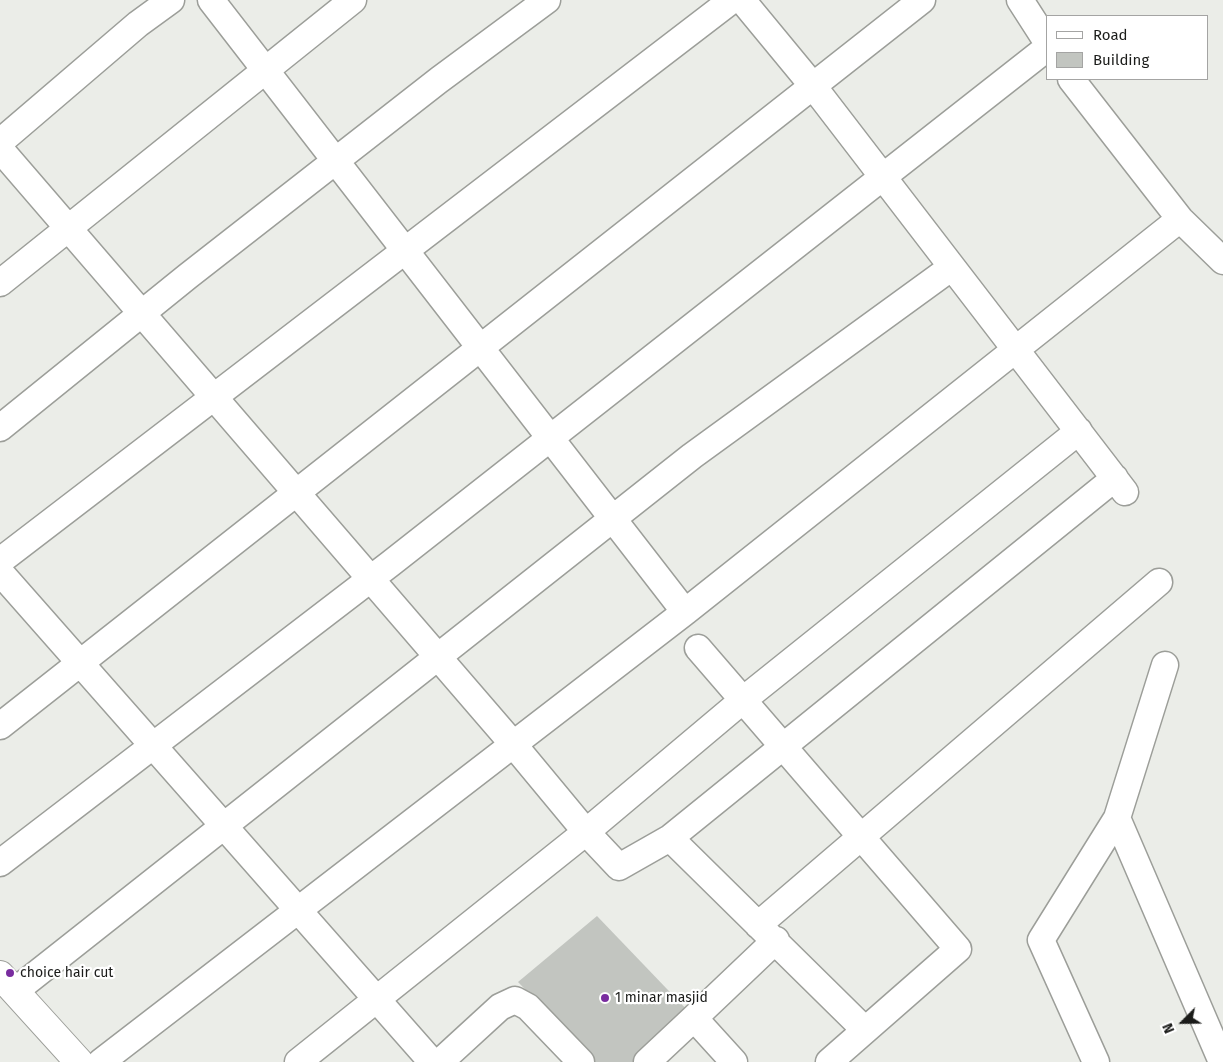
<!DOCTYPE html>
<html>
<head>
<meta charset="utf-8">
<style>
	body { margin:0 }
	#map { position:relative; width:1223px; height:1062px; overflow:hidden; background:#ebede8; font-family:"Fira Sans",sans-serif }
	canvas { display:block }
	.legend { position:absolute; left:1046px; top:15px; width:162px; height:65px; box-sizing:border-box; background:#fff; border:1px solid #a4a4a3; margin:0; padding:6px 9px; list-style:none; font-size:15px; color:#1b1c1a }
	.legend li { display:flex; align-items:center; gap:10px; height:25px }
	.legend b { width:25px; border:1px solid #a4a4a3 }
	.north { position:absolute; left:1158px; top:997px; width:50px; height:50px; -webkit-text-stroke:4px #fff; paint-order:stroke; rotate:247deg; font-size:14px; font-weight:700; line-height:20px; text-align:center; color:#1b1c1a }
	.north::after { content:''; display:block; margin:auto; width:18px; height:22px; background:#1b1c1a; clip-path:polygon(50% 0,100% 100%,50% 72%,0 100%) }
</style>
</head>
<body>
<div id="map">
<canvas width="1223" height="1062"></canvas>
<ul class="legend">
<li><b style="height:6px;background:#fff"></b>Road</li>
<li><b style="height:14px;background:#c2c5c0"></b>Building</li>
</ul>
<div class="north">N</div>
</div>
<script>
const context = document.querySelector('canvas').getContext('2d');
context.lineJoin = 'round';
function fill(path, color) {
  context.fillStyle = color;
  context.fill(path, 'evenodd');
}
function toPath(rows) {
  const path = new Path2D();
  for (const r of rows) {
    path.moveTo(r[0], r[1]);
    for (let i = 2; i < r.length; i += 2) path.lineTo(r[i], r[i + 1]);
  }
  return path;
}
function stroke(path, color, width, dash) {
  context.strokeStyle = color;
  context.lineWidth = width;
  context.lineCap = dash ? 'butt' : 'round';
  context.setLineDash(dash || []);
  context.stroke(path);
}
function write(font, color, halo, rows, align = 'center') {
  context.font = font + ' "Fira Sans",sans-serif';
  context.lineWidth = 4.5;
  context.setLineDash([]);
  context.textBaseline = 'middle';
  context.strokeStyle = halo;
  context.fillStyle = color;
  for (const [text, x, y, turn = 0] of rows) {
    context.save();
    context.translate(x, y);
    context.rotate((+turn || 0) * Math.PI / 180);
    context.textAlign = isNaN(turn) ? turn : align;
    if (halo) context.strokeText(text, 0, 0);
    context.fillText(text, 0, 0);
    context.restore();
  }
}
const building = toPath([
	[597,916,690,1013,637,1062,595,1062,518,982]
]);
const street = toPath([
	[211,0,685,612],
	[742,0,813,86,1125,492],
	[1020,0,1047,42],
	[1071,79,1180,219,1223,261],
	[0,142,138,24,171,0],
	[0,149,513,744,586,832,619,867,670,838,865,1030],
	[0,283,353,0],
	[0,428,188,276,439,80,547,0],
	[0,561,732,0],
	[0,572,432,1062],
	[698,648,958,949,829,1062],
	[0,726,922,0],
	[1117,818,1165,665],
	[670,838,1115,478],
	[0,863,390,564,1047,48],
	[758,925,1159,582],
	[15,991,692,456,952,267],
	[694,1018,776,940],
	[101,1062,685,612,1180,219],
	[298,1062,586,832,743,700,1079,431],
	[440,1062,500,1007,515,1000,528,1007,581,1062],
	[647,1062,694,1018,734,1062],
	[1096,1062,1041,940,1117,818,1222,1062]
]);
const secondary = toPath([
	[0,975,79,1062]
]);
const markers = [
	[10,973,5,"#792d9f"],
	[605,998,5,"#792d9f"]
];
const poiNames = [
	["choice hair cut",20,973],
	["1 minar masjid",615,998]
];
fill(building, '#c2c5c0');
stroke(street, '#9c9e99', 29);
stroke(secondary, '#9c9e99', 30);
stroke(street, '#fff', 26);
stroke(secondary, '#fff', 28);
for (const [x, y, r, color] of markers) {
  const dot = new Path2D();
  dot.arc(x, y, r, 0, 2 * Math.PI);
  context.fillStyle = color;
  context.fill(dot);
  stroke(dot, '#fff', 2);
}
write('14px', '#1b1c1a', '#fff', poiNames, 'left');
</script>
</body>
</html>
